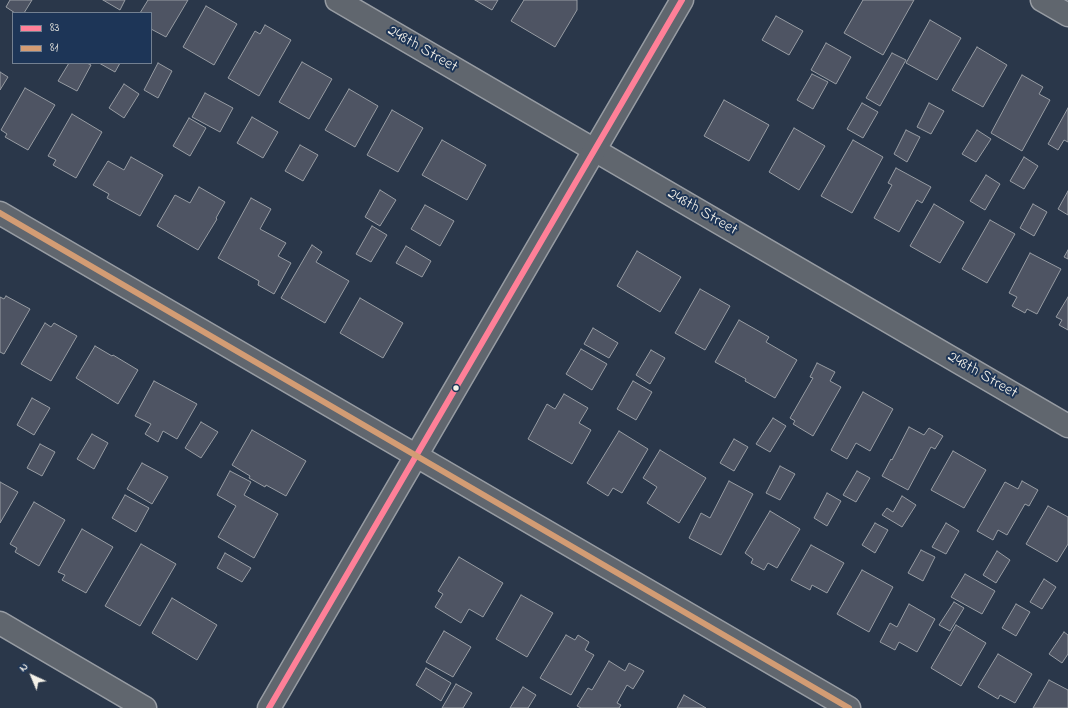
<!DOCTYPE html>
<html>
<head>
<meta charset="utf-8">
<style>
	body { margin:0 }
	#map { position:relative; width:1068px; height:708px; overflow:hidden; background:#2a374a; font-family:"Indie Flower",sans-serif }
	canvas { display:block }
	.legend { position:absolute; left:12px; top:12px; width:140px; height:52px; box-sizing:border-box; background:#1d3557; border:1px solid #738091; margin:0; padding:5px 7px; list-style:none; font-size:12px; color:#f4f1e8 }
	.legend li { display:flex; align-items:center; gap:8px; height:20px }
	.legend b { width:20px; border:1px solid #738091 }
	.north { position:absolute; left:12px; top:656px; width:40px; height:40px; -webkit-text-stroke:3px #1d3557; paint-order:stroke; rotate:316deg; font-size:11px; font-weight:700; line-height:16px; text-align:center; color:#f4f1e8 }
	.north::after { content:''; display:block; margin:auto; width:14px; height:18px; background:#f4f1e8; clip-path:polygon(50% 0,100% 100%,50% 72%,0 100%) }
</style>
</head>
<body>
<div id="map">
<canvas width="1068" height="708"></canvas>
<ul class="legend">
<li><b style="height:5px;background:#ff8098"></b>83</li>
<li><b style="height:5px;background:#d39c74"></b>81</li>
</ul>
<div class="north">N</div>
</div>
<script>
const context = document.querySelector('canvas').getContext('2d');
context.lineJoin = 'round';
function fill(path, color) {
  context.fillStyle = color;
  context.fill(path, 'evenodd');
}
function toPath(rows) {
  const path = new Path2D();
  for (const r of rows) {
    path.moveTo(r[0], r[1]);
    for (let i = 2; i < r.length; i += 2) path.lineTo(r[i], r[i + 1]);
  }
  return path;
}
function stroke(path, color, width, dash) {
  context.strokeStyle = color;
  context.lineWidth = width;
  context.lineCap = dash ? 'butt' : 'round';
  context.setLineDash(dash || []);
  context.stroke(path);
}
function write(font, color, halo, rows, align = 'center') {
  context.font = font + ' "Indie Flower",sans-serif';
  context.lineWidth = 4;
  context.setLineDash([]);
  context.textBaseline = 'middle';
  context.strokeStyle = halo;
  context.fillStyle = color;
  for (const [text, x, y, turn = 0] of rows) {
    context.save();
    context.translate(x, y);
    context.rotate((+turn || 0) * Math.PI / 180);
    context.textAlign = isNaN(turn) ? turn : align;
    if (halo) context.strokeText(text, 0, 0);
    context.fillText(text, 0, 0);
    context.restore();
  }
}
const building = toPath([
	[10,0,32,0,24,13,15,13,6,7,10,0],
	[103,0,125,0,120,10,103,0],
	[148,0,188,0,166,37,151,29,151,13,140,13,148,0],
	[475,0,498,0,492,10,475,0],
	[524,0,577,0,577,10,555,47,511,21,524,0],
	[863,0,914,0,883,55,844,33,863,0],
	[206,6,237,24,214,65,183,47,206,6],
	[776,16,803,31,789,55,762,40,776,16],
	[930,20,961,38,937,80,906,63,930,20],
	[265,25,291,40,259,96,228,78,255,31,260,34,265,25],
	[826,43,851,57,836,84,811,70,826,43],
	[977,47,1007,65,983,107,952,90,977,47],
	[892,53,906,60,880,106,866,98,892,53],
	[302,62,332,79,309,119,279,102,302,62],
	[69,63,87,63,91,65,77,91,58,81,69,63],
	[99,63,120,63,115,72,99,63],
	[158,63,172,71,158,98,144,90,158,63],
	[0,72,8,77,0,90,0,72],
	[812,74,828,82,813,109,797,100,812,74],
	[1022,75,1043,87,1039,94,1050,100,1022,151,991,133,1022,75],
	[124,84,139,94,124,118,109,108,124,84],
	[25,88,55,105,28,150,5,137,7,134,1,130,25,88],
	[349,89,378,106,355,147,325,130,349,89],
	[205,93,233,108,220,132,192,117,205,93],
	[724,100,769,125,749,161,704,136,724,100],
	[862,103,878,112,863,138,847,129,862,103],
	[929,103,944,111,931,134,917,127,929,103],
	[1068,108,1068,142,1064,140,1058,150,1048,144,1068,108],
	[392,110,423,128,398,172,367,155,392,110],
	[72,114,102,132,76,178,53,165,56,160,48,156,72,114],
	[252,117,278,132,263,158,237,143,252,117],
	[189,118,206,128,190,156,173,146,189,118],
	[794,128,825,146,799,190,769,172,794,128],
	[906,130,920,137,907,162,894,154,906,130],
	[977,130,991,139,976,162,962,154,977,130],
	[442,140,486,165,467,200,422,175,442,140],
	[853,140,883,157,852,213,821,196,853,140],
	[300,145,318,155,303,181,285,171,300,145],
	[131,157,163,175,140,216,107,198,109,194,93,185,108,161,124,170,131,157],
	[1024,157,1038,166,1024,189,1010,181,1024,157],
	[896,168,931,187,922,203,917,200,899,232,874,218,892,185,888,183,896,168],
	[986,175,1000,184,985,210,970,201,986,175],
	[199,187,225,202,216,218,217,219,198,250,157,226,175,195,190,203,199,187],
	[380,190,396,200,380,226,365,217,380,190],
	[1068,191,1068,215,1058,209,1068,191],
	[251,198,271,209,260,229,286,243,278,256,291,263,274,294,258,285,259,281,218,258,251,198],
	[934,204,964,222,940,263,910,246,934,204],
	[1033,204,1047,212,1034,236,1020,228,1033,204],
	[425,205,454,221,440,246,411,229,425,205],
	[990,220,1015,234,987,283,962,269,990,220],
	[372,226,387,235,371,262,356,254,372,226],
	[312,245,322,252,316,262,349,281,325,323,281,298,312,245],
	[406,246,431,261,422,277,396,263,406,246],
	[1068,250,1068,259,1064,257,1068,250],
	[637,251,681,277,660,312,617,286,637,251],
	[1030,253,1061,269,1037,314,1027,309,1025,313,1012,306,1017,297,1009,293,1030,253],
	[700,289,730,306,705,350,675,333,700,289],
	[6,296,30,309,4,354,0,352,0,297,4,299,6,296],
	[1068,297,1068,330,1059,325,1062,320,1056,317,1068,297],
	[360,298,403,323,383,358,340,333,360,298],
	[739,320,769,337,766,342,797,360,775,398,745,381,746,379,715,362,739,320],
	[45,323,51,327,54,323,77,336,51,381,21,364,45,323],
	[593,328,618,343,609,358,584,344,593,328],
	[95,346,112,356,113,355,138,370,118,404,76,378,95,346],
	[581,349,607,364,592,390,566,374,581,349],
	[651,350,665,358,650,384,636,375,651,350],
	[817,363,835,372,830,381,841,387,813,436,793,424,795,421,790,418,813,378,810,377,817,363],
	[154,381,197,404,177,439,163,431,158,442,145,434,151,424,135,416,154,381],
	[633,381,652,392,636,420,617,409,633,381],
	[863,392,893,409,870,451,856,443,847,459,831,450,863,392],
	[564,394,588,408,579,423,591,430,572,464,528,439,547,404,555,409,564,394],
	[32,398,50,408,34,435,17,425,32,398],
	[773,418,786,426,770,452,756,444,773,418],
	[201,422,218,432,201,458,185,448,201,422],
	[909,427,924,435,929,428,943,436,935,449,931,447,908,490,882,476,891,459,892,460,909,427],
	[252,430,306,461,286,496,266,485,265,487,249,478,250,476,232,465,252,430],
	[619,431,648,449,622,493,613,488,608,496,587,483,619,431],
	[92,434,108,443,94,469,77,459,92,434],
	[734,439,748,447,734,471,720,463,734,439],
	[40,444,55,452,42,476,27,468,40,444],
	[660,450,706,478,679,523,647,503,657,487,643,478,660,450],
	[953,451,986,470,964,508,931,490,953,451],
	[142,463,168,477,152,504,127,489,142,463],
	[780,466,795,474,780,500,766,493,780,466],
	[230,471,251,482,244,495,278,514,254,558,218,537,236,506,217,495,230,471],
	[857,471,870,478,856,502,843,495,857,471],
	[729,481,753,494,721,555,689,538,701,513,710,518,729,481],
	[1022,481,1038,490,1029,506,1025,504,1007,535,998,530,993,540,977,531,1005,482,1018,489,1022,481],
	[0,482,18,492,0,523,0,482],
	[827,493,841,501,827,526,814,518,827,493],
	[125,495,149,508,136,532,112,518,125,495],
	[902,496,916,505,902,527,882,515,887,508,893,512,902,496],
	[34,502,65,520,39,566,15,552,17,548,10,544,34,502],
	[1048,506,1068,517,1068,544,1057,562,1026,544,1048,506],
	[770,511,800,529,777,568,768,563,764,570,751,563,753,559,745,553,770,511],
	[875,523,888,530,875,553,862,545,875,523],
	[946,523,959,531,946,554,932,547,946,523],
	[82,529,113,547,86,593,62,580,65,575,58,572,82,529],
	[141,544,176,564,140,626,105,606,141,544],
	[811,545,844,563,827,593,812,585,810,590,791,580,811,545],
	[921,550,935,557,923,581,908,573,921,550],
	[997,551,1010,560,996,583,983,575,997,551],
	[225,553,251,568,242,582,217,568,225,553],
	[459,557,503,583,483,617,469,609,461,623,435,607,443,594,438,591,459,557],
	[862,570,893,587,869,632,837,614,862,570],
	[965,574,995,591,982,614,951,597,965,574],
	[1044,579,1056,587,1042,609,1030,602,1044,579],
	[521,595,553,613,527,657,496,639,521,595],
	[172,598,217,625,197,660,152,633,172,598],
	[954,602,964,608,950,631,939,625,954,602],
	[909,604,935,619,917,652,899,642,895,650,880,642,890,623,897,627,909,604],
	[1016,604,1030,612,1016,636,1002,628,1016,604],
	[956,625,986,643,961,686,931,668,956,625],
	[444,631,471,647,453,677,426,662,444,631],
	[1064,632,1068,635,1068,654,1062,663,1049,654,1064,632],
	[566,635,575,640,578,635,589,642,585,650,594,655,571,695,540,678,566,635],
	[998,654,1032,674,1015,703,1000,695,998,699,978,687,998,654],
	[609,661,625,671,629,663,644,671,633,689,627,685,617,703,621,705,619,708,581,708,577,706,588,688,592,690,609,661],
	[426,668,451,683,441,701,416,685,426,668],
	[1049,680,1068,690,1068,708,1033,708,1049,680],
	[456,684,472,693,463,708,442,708,456,684],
	[523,687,536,695,528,708,510,708,523,687],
	[684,695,706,708,677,708,684,695]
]);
const street = toPath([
	[337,0,1068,426],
	[1042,0,1068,15],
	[0,213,849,708],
	[0,623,145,708]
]);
const primary = toPath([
	[269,708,682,0]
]);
const bus1 = toPath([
	[269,708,682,0]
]);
const bus2 = toPath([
	[0,213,849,708]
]);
const markers = [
	[456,388,3.5,"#f4f1e8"]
];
const streetNames = [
	["248th Street",422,50,30],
	["248th Street",702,213,30],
	["248th Street",982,376,30]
];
fill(building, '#4e5463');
stroke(building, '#979ca3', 1);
stroke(street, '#979ca3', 25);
stroke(primary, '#979ca3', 25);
stroke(street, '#60666e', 22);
stroke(primary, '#60666e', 22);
stroke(bus1, '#ff8098', 6);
stroke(bus2, '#d39c74', 6);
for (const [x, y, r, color] of markers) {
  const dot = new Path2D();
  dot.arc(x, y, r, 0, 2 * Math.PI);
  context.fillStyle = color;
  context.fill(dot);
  stroke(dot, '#1d3557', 1.5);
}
write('16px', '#f4f1e8', '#1d3557', streetNames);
</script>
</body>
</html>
